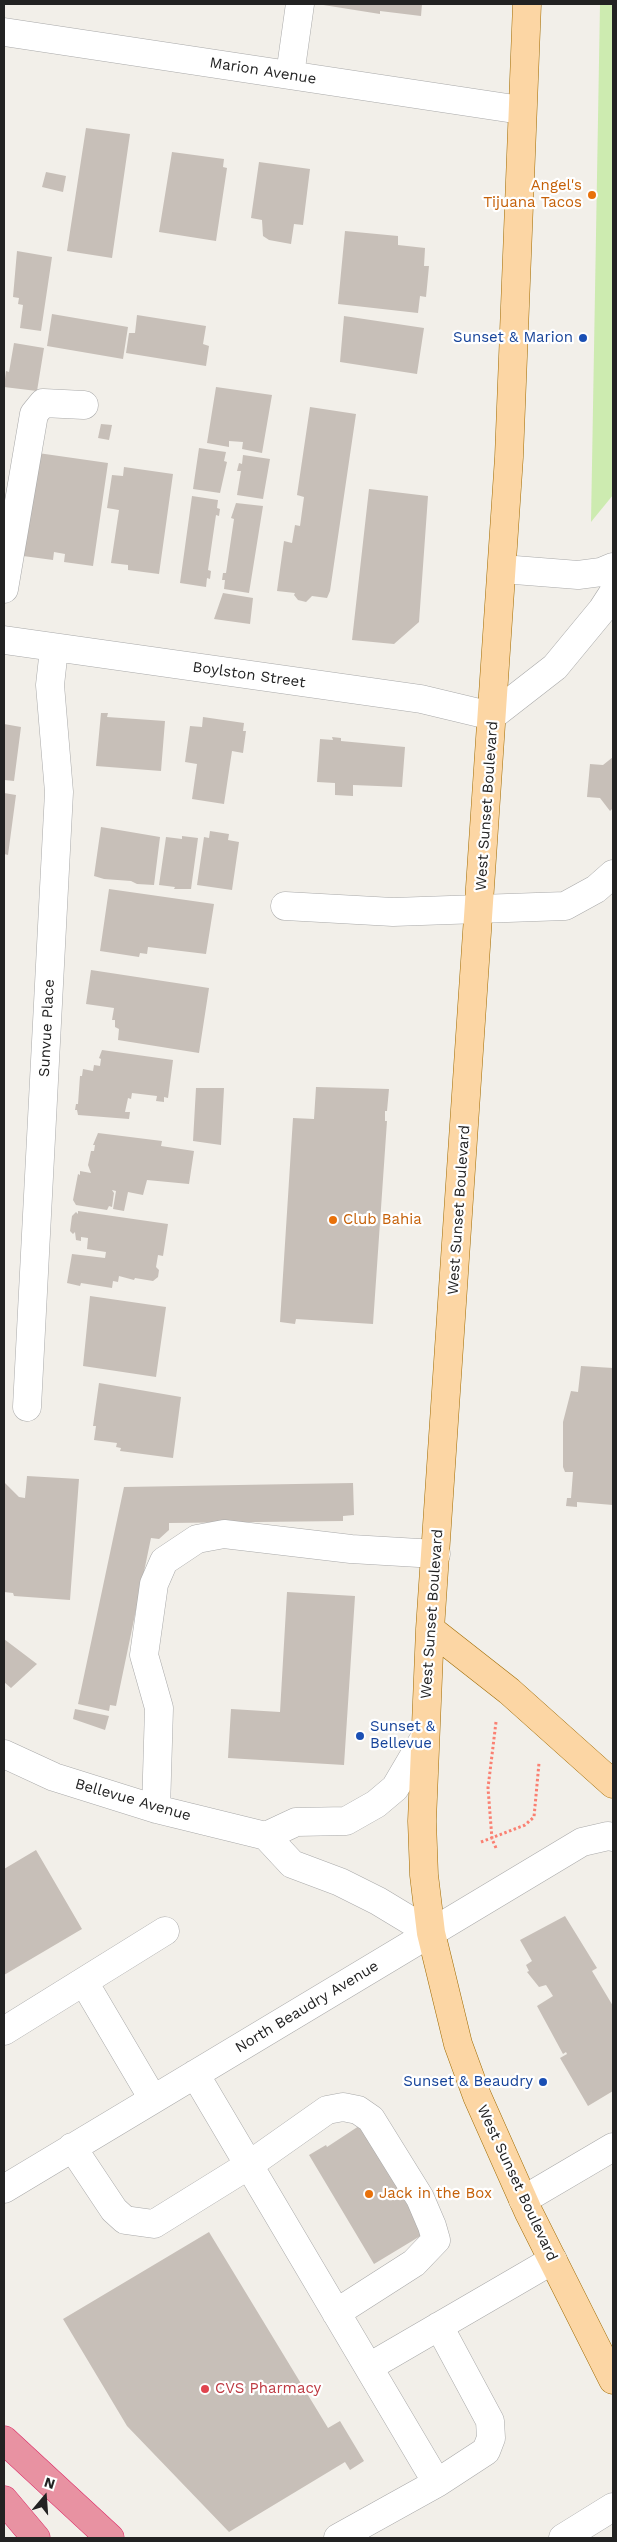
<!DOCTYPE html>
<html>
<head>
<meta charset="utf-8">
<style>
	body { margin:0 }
	#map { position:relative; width:617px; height:2542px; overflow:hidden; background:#f2efe9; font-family:"Work Sans",sans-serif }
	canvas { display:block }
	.frame { position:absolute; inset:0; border:5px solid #222; pointer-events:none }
	.north { position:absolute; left:20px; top:2472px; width:50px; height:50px; -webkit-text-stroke:4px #fff; paint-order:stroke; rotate:18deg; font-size:14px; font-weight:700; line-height:20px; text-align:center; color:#222 }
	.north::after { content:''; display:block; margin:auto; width:18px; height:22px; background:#222; clip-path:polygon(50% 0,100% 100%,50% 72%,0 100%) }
</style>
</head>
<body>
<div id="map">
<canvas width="617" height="2542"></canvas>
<div class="frame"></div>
<div class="north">N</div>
</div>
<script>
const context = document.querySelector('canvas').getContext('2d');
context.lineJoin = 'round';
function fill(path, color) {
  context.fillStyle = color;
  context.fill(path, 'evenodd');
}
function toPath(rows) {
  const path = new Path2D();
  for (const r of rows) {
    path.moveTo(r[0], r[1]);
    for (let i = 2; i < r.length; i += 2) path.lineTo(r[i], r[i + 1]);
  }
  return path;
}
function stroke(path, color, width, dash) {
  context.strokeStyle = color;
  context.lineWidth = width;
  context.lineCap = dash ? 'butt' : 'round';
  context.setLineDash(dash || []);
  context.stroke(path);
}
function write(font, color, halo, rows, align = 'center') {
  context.font = font + ' "Work Sans",sans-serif';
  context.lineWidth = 4.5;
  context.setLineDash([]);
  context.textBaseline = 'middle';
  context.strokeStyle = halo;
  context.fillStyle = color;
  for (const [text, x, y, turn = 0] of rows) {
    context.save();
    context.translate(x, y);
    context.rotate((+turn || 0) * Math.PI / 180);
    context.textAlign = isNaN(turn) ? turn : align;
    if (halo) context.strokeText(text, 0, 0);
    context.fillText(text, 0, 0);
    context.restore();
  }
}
const grass = toPath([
	[600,4,613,4,613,495,591,522]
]);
const building = toPath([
	[317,4,422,4,421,16,380,11,380,14],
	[86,128,130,134,112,258,67,251],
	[172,152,224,159,223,167,227,168,216,241,159,232],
	[259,162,310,169,303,225,294,224,291,244,269,240,263,236,262,220,251,218],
	[46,172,66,176,63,192,42,187],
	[345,231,398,236,398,245,425,248,424,266,429,266,426,297,420,296,418,313,338,304],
	[17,251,52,257,41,331,20,328,23,305,18,304,19,298,13,297],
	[52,314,128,327,123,359,47,346],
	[137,315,206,326,203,344,209,346,206,366,126,353,129,333,135,333],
	[344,316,424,328,417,374,340,362],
	[14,343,44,348,37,391,4,387,6,371,9,372],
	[216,387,272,395,262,453,242,449,243,442,229,441,229,447,207,443],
	[310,407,356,414,330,591,327,598,312,596,306,602,298,600,294,595,295,593,277,591,284,541,292,543,295,525,300,526,304,497,297,495],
	[101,424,112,425,109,440,98,438],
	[199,448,226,452,224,461,227,462,220,493,193,489],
	[38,453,108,463,93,566,64,562,65,554,54,552,53,560,23,556],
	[243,455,270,459,263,499,237,495,241,471,237,471,239,463,242,464],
	[124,467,173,474,159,574,128,570,128,565,111,563,119,510,107,508,112,475,123,476],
	[369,489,428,496,419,622,394,644,352,640],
	[192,496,218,500,217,508,220,509,219,516,216,515,208,570,211,571,210,579,207,578,206,587,180,583],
	[236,503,263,506,249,593,224,589,225,580,222,580,223,573,226,573,234,519,231,518],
	[223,593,253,598,250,624,214,619],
	[101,713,108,713,107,717,165,721,161,771,96,766],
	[203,717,244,723,243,731,246,731,243,753,232,751,224,804,192,799,197,764,185,762,190,726,202,727],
	[4,724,21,727,14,781,4,780],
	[332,737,341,738,341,741,405,747,402,787,353,785,353,796,335,795,335,783,317,782,320,739,333,740],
	[613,757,613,808,610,811,600,798,587,797,590,764,603,765],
	[4,793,16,795,8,855,4,854],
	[101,827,160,837,154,885,137,884,131,881,104,879,94,876],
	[210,831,229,834,228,840,239,842,232,890,197,885,204,837,209,838],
	[182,836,198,838,191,889,174,889,175,887,159,885,166,837,182,839],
	[109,889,214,904,206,954,148,947,147,954,140,953,139,957,100,951],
	[91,970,209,988,199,1053,118,1040,119,1029,115,1027,115,1020,112,1020,114,1008,86,1004],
	[102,1050,173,1060,168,1098,164,1097,164,1102,156,1101,157,1096,132,1093,131,1099,128,1098,125,1112,130,1112,129,1119,78,1115,77,1110,75,1110,76,1104,78,1104,80,1076,82,1076,83,1069,93,1071,94,1065,100,1066,101,1059,99,1058],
	[316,1087,389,1089,387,1111,385,1111,385,1121,387,1121,373,1324,296,1319,295,1324,280,1322,293,1118,314,1119],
	[196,1088,224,1088,221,1145,193,1141],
	[98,1133,162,1141,161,1146,194,1151,189,1184,147,1180,143,1195,128,1192,124,1211,113,1209,116,1191,112,1190,114,1193,112,1207,109,1206,107,1210,76,1205,73,1200,78,1174,80,1175,80,1171,91,1173,88,1165,91,1151,94,1151,95,1145,93,1145],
	[78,1211,168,1224,163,1256,158,1255,156,1267,159,1270,158,1277,153,1281,135,1278,134,1280,119,1276,118,1282,113,1281,112,1288,81,1283,80,1286,67,1283,72,1254,105,1258,106,1252,87,1249,88,1238,81,1237,81,1241,76,1240,75,1232,73,1234,70,1231,72,1216,76,1212,78,1214],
	[90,1296,166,1307,156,1377,83,1366],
	[581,1366,613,1368,613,1505,577,1502,577,1507,566,1506,567,1498,571,1498,573,1472,565,1472,563,1467,563,1422,571,1391,578,1392],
	[99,1383,181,1397,173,1458,120,1451,121,1448,116,1447,117,1443,94,1440,96,1426,93,1426],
	[27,1476,79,1479,70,1600,14,1596,13,1593,4,1592,4,1482,19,1497,25,1498],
	[353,1483,354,1515,343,1516,343,1521,169,1523,169,1530,159,1539,151,1538,116,1706,110,1705,109,1711,78,1704,124,1487],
	[287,1592,355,1596,344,1765,228,1758,231,1709,280,1712],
	[4,1639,37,1664,11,1688,4,1682],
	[75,1709,109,1716,105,1730,73,1719],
	[36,1850,82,1929,4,1975,4,1869],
	[565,1916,597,1968,592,1971,613,2006,613,2091,588,2106,560,2058,567,2054,566,2052,563,2054,537,2006,553,1996,546,1985,539,1987,527,1972,529,1971,526,1965,532,1961,520,1940],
	[362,2124,427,2232,374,2264,309,2155,326,2145,327,2147],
	[209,2232,328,2428,340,2421,364,2461,350,2470,345,2462,229,2532,127,2426,63,2319]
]);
const path = toPath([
	[481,1842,525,1825,534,1817,539,1763],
	[496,1848,492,1839,488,1788,496,1722]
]);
const minor = toPath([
	[4,32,521,110],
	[290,75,300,4],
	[502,569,578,575,601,572,613,567],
	[4,589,34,414,43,403,84,405],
	[4,640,421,699,492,716,555,667,602,610,613,593],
	[285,906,393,912,565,906,596,889,613,874],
	[27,1407,59,792,50,685,54,649],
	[4,1754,54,1777,156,1809,266,1836],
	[156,1809,159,1708,144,1655,154,1584,164,1561,197,1539,224,1534,351,1549,436,1554],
	[266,1836,296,1822,346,1821,376,1804,395,1788,425,1737],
	[266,1836,292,1864,340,1882,378,1901,431,1933],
	[84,1982,153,2099],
	[4,2031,165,1931],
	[195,2074,437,2483],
	[72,2147,114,2210,125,2220,154,2224,249,2165,327,2110,343,2107,358,2110,371,2119,420,2198,432,2226,436,2240,414,2263,336,2313],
	[4,2189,582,1842,608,1836,613,1837],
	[523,2200,613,2147],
	[369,2367,553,2260],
	[338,2538,437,2483,486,2451,491,2438,490,2421,439,2326],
	[563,2538,613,2507]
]);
const major = toPath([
	[527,4,509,457,430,1629,422,1821,424,1875,431,1933,458,2044,477,2096,529,2213,613,2380],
	[430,1629,509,1691,613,1784]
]);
const highway = toPath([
	[4,2440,110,2538],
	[4,2500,36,2538]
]);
const markers = [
	[592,195,5,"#e8710a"],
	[583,338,5,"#1a4fb4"],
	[333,1220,5,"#e8710a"],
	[360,1736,5,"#1a4fb4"],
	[543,2082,5,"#1a4fb4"],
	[369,2194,5,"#e8710a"],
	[205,2389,5,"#e0444e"]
];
const streetNames = [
	["Marion Avenue",263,71,9],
	["Boylston Street",249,675,8],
	["West Sunset Boulevard",487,806,-86],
	["Sunvue Place",47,1028,-87],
	["West Sunset Boulevard",459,1210,-86],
	["West Sunset Boulevard",432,1614,-86],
	["Bellevue Avenue",133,1800,16],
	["North Beaudry Avenue",307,2007,-31],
	["West Sunset Boulevard",517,2183,65]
];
const foodNames = [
	["Angel's",582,186,"right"],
	["Tijuana Tacos",582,203,"right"],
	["Club Bahia",343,1220],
	["Jack in the Box",379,2194]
];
const transitNames = [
	["Sunset & Marion",573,338],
	["Sunset &",370,1727,"left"],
	["Bellevue",370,1744,"left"],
	["Sunset & Beaudry",533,2082]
];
const healthNames = [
	["CVS Pharmacy",215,2389]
];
fill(grass, '#cdebb0');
fill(building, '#c7bfb8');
stroke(minor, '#a9a9a9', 29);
stroke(major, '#a06b00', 29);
stroke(highway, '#dc2a67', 29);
stroke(path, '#fa8072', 3, [2.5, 2.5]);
stroke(minor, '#fff', 28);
stroke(major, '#fcd6a4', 28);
stroke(highway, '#e892a2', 28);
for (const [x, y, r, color] of markers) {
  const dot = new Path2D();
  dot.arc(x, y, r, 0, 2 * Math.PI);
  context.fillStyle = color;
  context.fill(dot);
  stroke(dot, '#fff', 2);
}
write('15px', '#222', '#fff', streetNames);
write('15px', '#c56008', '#fff', foodNames, 'left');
write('15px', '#164399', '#fff', transitNames, 'right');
write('15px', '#be3a42', '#fff', healthNames, 'left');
</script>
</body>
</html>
